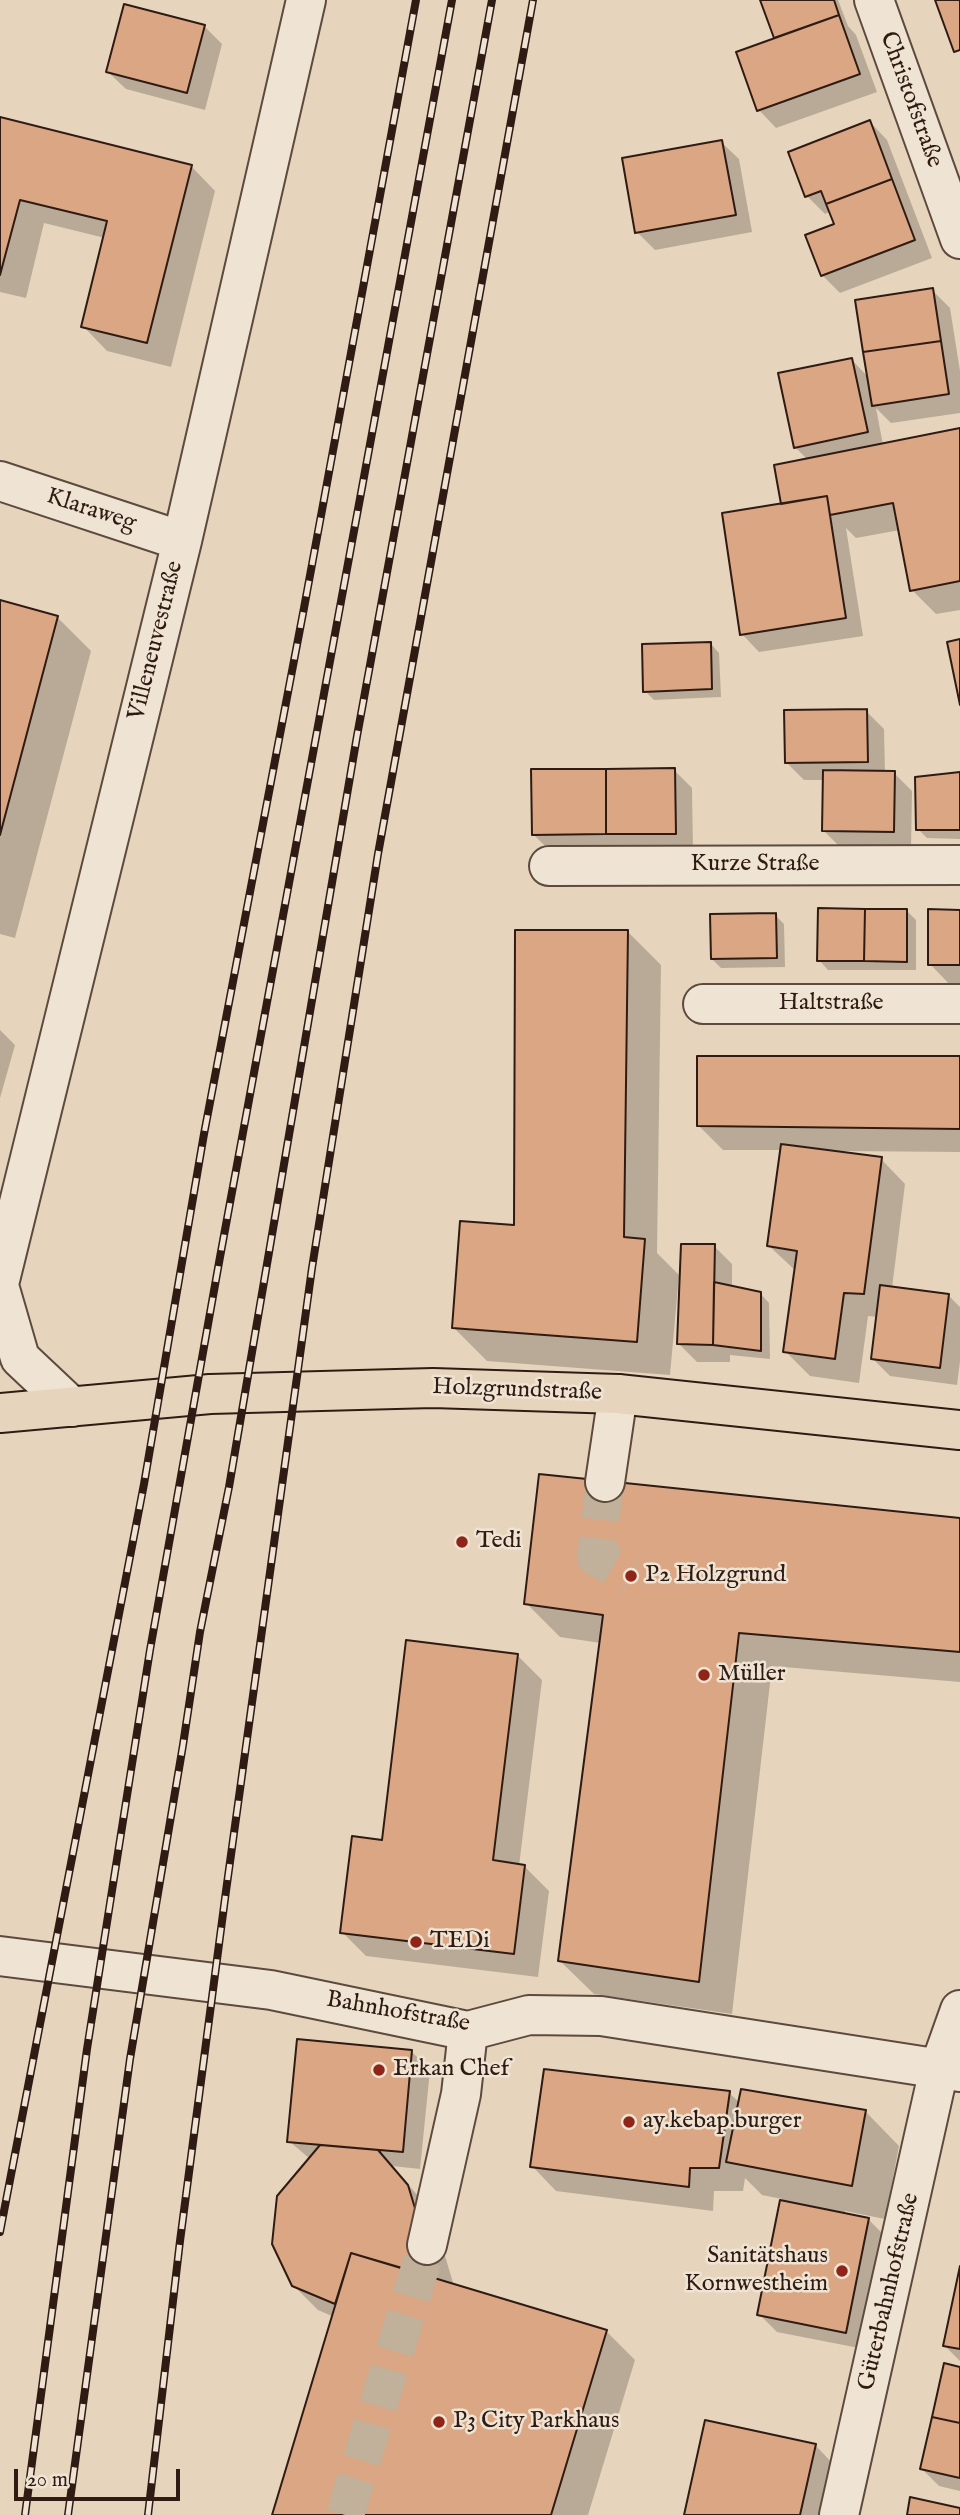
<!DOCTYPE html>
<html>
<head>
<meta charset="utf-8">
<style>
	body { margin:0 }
	#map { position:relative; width:960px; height:2515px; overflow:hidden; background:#e6d5bc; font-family:"IM FELL English",serif }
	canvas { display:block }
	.scale { position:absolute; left:14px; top:2469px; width:166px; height:32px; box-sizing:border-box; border:4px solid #2f1b14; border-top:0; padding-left:9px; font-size:21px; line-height:24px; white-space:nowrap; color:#2f1b14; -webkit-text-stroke:5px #efe4d3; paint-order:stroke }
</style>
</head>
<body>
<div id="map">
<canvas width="960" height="2515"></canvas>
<div class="scale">20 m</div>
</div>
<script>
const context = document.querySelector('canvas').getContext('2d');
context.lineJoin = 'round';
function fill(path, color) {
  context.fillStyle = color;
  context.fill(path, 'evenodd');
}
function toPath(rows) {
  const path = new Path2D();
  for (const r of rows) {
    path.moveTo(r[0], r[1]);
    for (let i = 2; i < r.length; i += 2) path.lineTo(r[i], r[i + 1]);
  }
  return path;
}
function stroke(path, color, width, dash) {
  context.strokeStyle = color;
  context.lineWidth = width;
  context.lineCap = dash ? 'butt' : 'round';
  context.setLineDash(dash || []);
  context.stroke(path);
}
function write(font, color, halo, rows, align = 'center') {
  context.font = font + ' "IM FELL English",serif';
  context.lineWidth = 5;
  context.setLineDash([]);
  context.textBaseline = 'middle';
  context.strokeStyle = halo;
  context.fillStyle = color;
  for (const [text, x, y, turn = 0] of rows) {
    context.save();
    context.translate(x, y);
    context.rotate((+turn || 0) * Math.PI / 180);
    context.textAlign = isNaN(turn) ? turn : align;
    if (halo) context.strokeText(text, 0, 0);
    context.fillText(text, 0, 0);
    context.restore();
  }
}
const shadow = toPath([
	[761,0,838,0,848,26,856,35,877,92,776,128,759,110,777,39],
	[204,26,222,44,205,110,126,89,108,72],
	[0,119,191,166,215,191,171,367,107,351,83,326,105,238,44,223,26,298,0,292],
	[870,122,887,140,932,258,840,293,822,275,836,225,831,211,825,214,807,196],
	[721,142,739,159,752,232,655,250,637,232],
	[932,290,950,308,960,371,960,413,891,423,876,408,883,445,960,430,960,610,936,614,912,590,900,530,856,538,846,528,863,636,759,652,742,634,783,505,808,460,795,447,852,360,869,378],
	[0,602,57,617,91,651,15,938,0,934],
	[710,643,719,653,721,697,654,700,645,691],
	[866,711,884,729,885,773,894,773,912,791,911,849,842,849,824,831,825,780,804,780,786,762],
	[674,770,692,788,693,851,551,852,533,834],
	[960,773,960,839,927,838,918,829],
	[907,911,916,920,916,970,828,970,819,960],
	[960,912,960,989,954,989,930,964],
	[775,915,784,924,785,967,721,968,712,959],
	[627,931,661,965,657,1253,679,1275,670,1375,487,1361,453,1327,516,1227],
	[0,1030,15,1045,0,1098],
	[960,1058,960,1152,839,1151,839,1153,881,1159,905,1184,892,1288,948,1295,960,1307,960,1361,957,1385,890,1376,873,1359,878,1317,868,1316,859,1383,810,1376,785,1351,796,1271,769,1246,782,1150,723,1150,698,1125],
	[714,1246,732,1264,732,1288,760,1293,769,1303,770,1359,730,1355,730,1362,697,1362,679,1344],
	[960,1519,960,1682,772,1666,732,2014,594,1994,560,1961,601,1643,560,1637,526,1603],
	[517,1655,542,1680,519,1866,525,1867,549,1891,538,1977,366,1956,342,1932,383,1842],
	[412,2052,430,2070,420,2169,392,2166,432,2212,454,2286,606,2331,635,2360,588,2515,274,2515,334,2317,318,2310,293,2285,310,2159,289,2141],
	[729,2093,740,2103,866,2112,899,2146,885,2219,845,2211,845,2215,868,2219,886,2237,864,2349,777,2332,759,2314,782,2199,762,2195,745,2178,743,2191,714,2191,713,2211,556,2191,532,2166],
	[960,2274,960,2361,945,2346],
	[960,2368,960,2491,939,2486,921,2468],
	[815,2445,839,2470,829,2515,685,2515]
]);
const building = toPath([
	[760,0,834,0,839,15,774,38,760,0],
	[935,0,960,0,960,50,954,52,935,0],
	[124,4,205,25,187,93,106,72,124,4],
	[839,15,860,74,757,111,736,52,839,15],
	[0,117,192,165,147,343,81,327,107,221,20,200,0,275,0,117],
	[870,120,892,179,826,204,821,191,805,197,788,152,870,120],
	[722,140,736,215,635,233,622,158,722,140],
	[892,179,915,240,821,276,805,235,834,224,826,204,892,179],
	[933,288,941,341,863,352,855,300,933,288],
	[941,341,949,394,872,406,863,352,941,341],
	[852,358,868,432,794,448,778,373,852,358],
	[960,428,960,581,910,591,893,503,830,515,827,496,781,504,774,465,960,428],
	[827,496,846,618,740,635,722,513,827,496],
	[0,600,58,616,0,835,0,600],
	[960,639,960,705,947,642,960,639],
	[711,642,712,689,643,692,642,644,711,642],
	[867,709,868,762,785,763,784,710,867,709],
	[675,768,676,834,606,834,606,769,675,768],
	[531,769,606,769,606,834,532,835,531,769],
	[823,770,895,771,894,832,822,831,823,770],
	[960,772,960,830,916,830,915,777,960,772],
	[818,908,865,909,864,961,817,961,818,908],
	[865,909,907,909,907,962,864,961,865,909],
	[928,909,960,910,960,965,928,965,928,909],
	[776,913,777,958,711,959,710,914,776,913],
	[515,930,628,930,624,1237,645,1239,637,1342,452,1328,460,1221,514,1225,515,930],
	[697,1056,960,1056,960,1129,697,1126,697,1056],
	[781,1144,882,1157,864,1294,844,1293,835,1359,783,1352,797,1251,767,1246,781,1144],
	[681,1244,715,1244,713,1345,677,1344,681,1244],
	[714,1282,761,1292,761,1351,713,1345,714,1282],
	[880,1285,949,1294,940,1368,871,1359,880,1285],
	[539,1474,960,1518,960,1652,739,1633,699,1982,558,1961,603,1615,524,1604,539,1474],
	[406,1640,518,1654,493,1860,525,1865,514,1954,340,1933,352,1836,382,1840,406,1640],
	[297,2039,412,2050,403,2152,287,2142,297,2039],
	[544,2069,730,2091,719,2168,690,2168,689,2187,530,2167,544,2069],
	[741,2089,866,2110,852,2186,726,2162,741,2089],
	[320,2145,378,2150,408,2185,436,2278,351,2253,335,2304,292,2286,272,2244,277,2196,320,2145],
	[780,2200,869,2218,846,2333,757,2315,780,2200],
	[351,2253,607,2330,551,2515,272,2515,351,2253],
	[960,2266,960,2349,943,2346,960,2266],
	[944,2363,960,2367,960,2423,932,2417,944,2363],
	[932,2417,960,2423,960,2478,920,2469,932,2417],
	[705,2420,816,2444,800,2515,684,2515,705,2420],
	[910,2497,960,2508,960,2515,907,2515,910,2497]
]);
const minorTunnel = toPath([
	[605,1482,596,1557,631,1576],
	[345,2515,427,2245]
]);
const minor = toPath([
	[874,0,960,239],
	[0,481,182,541],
	[549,866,960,865],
	[703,1004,960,1004],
	[0,1280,182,541,306,0],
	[0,1289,20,1358,72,1407],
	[605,1482,618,1394],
	[0,1956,271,1990,468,2031,529,2015,601,2016,960,2072],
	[427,2245,461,2094,468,2031],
	[839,2515,939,2069,960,2010]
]);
const major = toPath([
	[0,1413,210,1394,433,1388,618,1394,960,1430]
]);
const rail = toPath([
	[0,2232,144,1484,204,1134,304,608,416,0],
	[25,2515,87,2049,150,1650,220,1257,452,0],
	[68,2515,130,2059,183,1745,200,1632,229,1487,357,736,492,0],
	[148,2515,180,2241,226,1891,312,1268,378,854,533,0]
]);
const markers = [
	[462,1542,7,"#8f2418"],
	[631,1576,7,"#8f2418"],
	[704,1675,7,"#8f2418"],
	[416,1942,7,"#8f2418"],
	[379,2070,7,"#8f2418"],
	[629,2122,7,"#8f2418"],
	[842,2271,7,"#8f2418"],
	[439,2422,7,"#8f2418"]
];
const streetNames = [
	["Christofstraße",910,100,70],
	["Klaraweg",91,511,18],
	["Villeneuvestraße",157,641,-76],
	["Kurze Straße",755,865],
	["Haltstraße",831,1004],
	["Holzgrundstraße",517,1391,2],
	["Bahnhofstraße",398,2013,10],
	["Güterbahnhofstraße",890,2292,-77]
];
const poiNames = [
	["Tedi",476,1542],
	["P2 Holzgrund",645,1576],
	["Müller",718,1675],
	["TEDi",430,1942],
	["Erkan Chef",393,2070],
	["ay.kebap.burger",643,2122],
	["Sanitätshaus",828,2257,"right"],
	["Kornwestheim",828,2285,"right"],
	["P3 City Parkhaus",453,2422]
];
fill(shadow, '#0003');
fill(building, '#daa683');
stroke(building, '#2f1b14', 2);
stroke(minorTunnel, '#c1b09a', 38, [38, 19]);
stroke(minor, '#5d4a3e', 42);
stroke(major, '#2f1b14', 42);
stroke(minor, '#efe4d3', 38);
stroke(major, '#e6d5bc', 38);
stroke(rail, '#2f1b14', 8);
stroke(rail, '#efe4d3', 5, [16]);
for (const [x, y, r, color] of markers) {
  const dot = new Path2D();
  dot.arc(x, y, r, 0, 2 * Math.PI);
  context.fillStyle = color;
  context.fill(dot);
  stroke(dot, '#efe4d3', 2.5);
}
write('24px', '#2f1b14', '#efe4d3', streetNames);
write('24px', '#2f1b14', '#efe4d3', poiNames, 'left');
</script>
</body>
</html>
